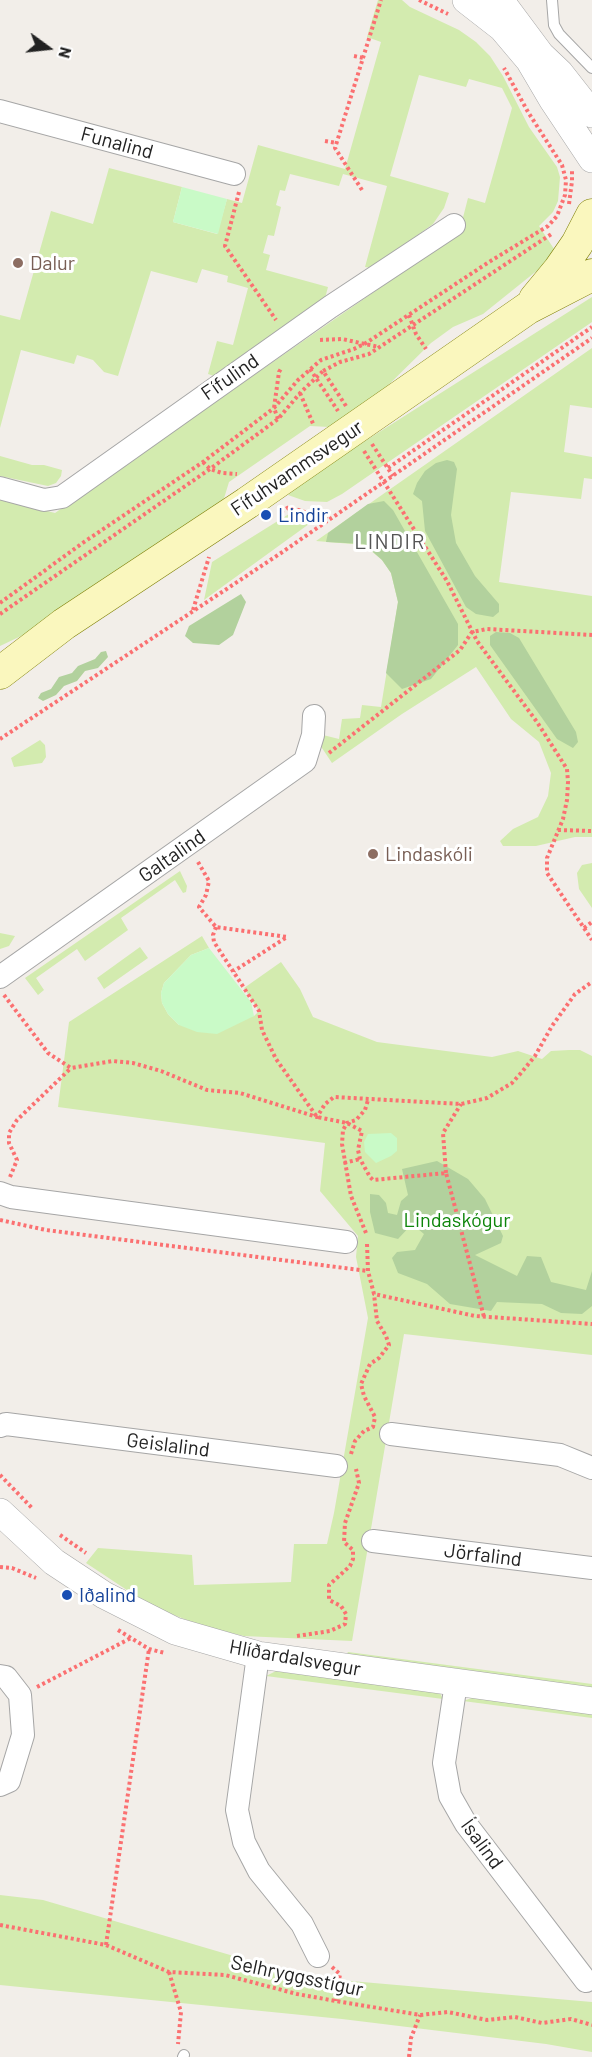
<!DOCTYPE html>
<html>
<head>
<meta charset="utf-8">
<style>
	body { margin:0 }
	#map { position:relative; width:592px; height:2057px; overflow:hidden; background:#f2eee9; font-family:Barlow,sans-serif }
	canvas { display:block }
	.north { position:absolute; left:18px; top:18px; width:60px; height:60px; -webkit-text-stroke:4px #fff; paint-order:stroke; rotate:105deg; font-size:16px; font-weight:700; line-height:24px; text-align:center; color:#222 }
	.north::after { content:''; display:block; margin:auto; width:21px; height:27px; background:#222; clip-path:polygon(50% 0,100% 100%,50% 72%,0 100%) }
</style>
</head>
<body>
<div id="map">
<canvas width="592" height="2057"></canvas>
<div class="north">N</div>
</div>
<script>
const context = document.querySelector('canvas').getContext('2d');
context.lineJoin = 'round';
function fill(path, color) {
  context.fillStyle = color;
  context.fill(path, 'evenodd');
}
function toPath(rows) {
  const path = new Path2D();
  for (const r of rows) {
    path.moveTo(r[0], r[1]);
    for (let i = 2; i < r.length; i += 2) path.lineTo(r[i], r[i + 1]);
  }
  return path;
}
function stroke(path, color, width, dash) {
  context.strokeStyle = color;
  context.lineWidth = width;
  context.lineCap = dash ? 'butt' : 'round';
  context.setLineDash(dash || []);
  context.stroke(path);
}
function write(font, color, halo, rows, align = 'center') {
  context.font = font + ' Barlow,sans-serif';
  context.lineWidth = 6;
  context.setLineDash([]);
  context.textBaseline = 'middle';
  context.strokeStyle = halo;
  context.fillStyle = color;
  for (const [text, x, y, turn = 0] of rows) {
    context.save();
    context.translate(x, y);
    context.rotate((+turn || 0) * Math.PI / 180);
    context.textAlign = isNaN(turn) ? turn : align;
    if (halo) context.strokeText(text, 0, 0);
    context.fillText(text, 0, 0);
    context.restore();
  }
}
const grass = toPath([
	[378,0,402,0,410,7,459,30,476,42,490,56,503,76,529,127,557,167,560,177,558,201,553,212,539,226,556,252,539,269,483,314,453,327,431,343,364,409,329,427,310,426,229,482,222,505,40,627,0,646,0,499,55,513,459,233,468,198,485,203,512,108,502,88,469,79,466,87,419,75,390,176,449,193,444,208,433,224,372,268,365,267,387,186,343,174,339,186,290,174,285,191,280,190,276,205,281,207,274,236,268,235,263,253,270,255,266,270,328,287,324,302,214,376,208,374,217,341,233,345,248,288,227,282,228,276,202,269,197,283,151,271,118,376,104,372,93,360,77,355,74,364,21,350,0,428,0,315,20,320,51,211,93,224,109,168,182,187,173,222,217,234,227,199,242,203,258,145,345,169,381,42,367,37],
	[592,297,592,322,342,494,327,502,305,501,288,495,310,476],
	[592,348,592,408,570,405,564,452,592,457,592,479,584,478,581,499,511,492,499,582,592,596,592,837,575,837,536,846,503,846,500,841,513,829,538,817,548,796,551,773,539,742,511,719,476,667,402,714,332,763,320,745,323,735,339,739,342,719,360,718,362,705,381,707,398,602,391,573,382,560,364,545,316,541],
	[0,456,32,465,44,465,62,470,61,476,56,483,48,486,0,476],
	[289,514,309,524,204,600,212,562],
	[40,740,45,745,46,757,42,763,14,767,11,758],
	[592,863,592,908,579,889,577,873,582,865],
	[180,871,187,886,186,892,183,893,175,880,121,918,128,930,85,961,77,949,36,978,44,990,38,995,25,978],
	[0,933,15,936,9,946,0,949],
	[202,936,209,948,191,955,164,983,161,993,162,1003,168,1014,179,1025,254,1016,259,1011,244,988,281,962,300,989,313,1017,377,1042,492,1057,518,1051,542,1059,551,1051,569,1050,580,1050,592,1056,592,1355,404,1334,352,1641,244,1636,202,1626,151,1606,86,1563,98,1548,192,1555,194,1585,291,1582,294,1544,327,1544,334,1513,368,1318,356,1257,358,1236,320,1191,325,1143,58,1107,69,1022],
	[140,947,148,958,104,989,97,978],
	[348,1652,592,1684,592,1691,345,1657],
	[276,1671,440,1693,443,1699,266,1676],
	[475,1697,592,1711,592,1718,463,1701],
	[0,1895,43,1900,305,1977,592,2002,592,2052,546,2044,342,2019,0,1985]
]);
const forest = toPath([
	[447,460,454,462,457,469,451,515,456,543,475,576,499,604,499,612,493,617,476,614,466,607,425,531,422,501,413,494,417,483,425,471,436,463],
	[384,501,393,510,458,624,458,645,431,679,402,689,386,673,398,602,391,573,382,560,364,544,326,542,328,533,368,504],
	[241,594,246,602,233,635,219,645,193,643,185,636,189,626],
	[496,632,510,633,519,638,576,732,578,742,573,748,557,739,490,645,490,636],
	[106,651,108,657,98,668,85,671,77,681,64,686,56,695,43,701,38,698,41,693,51,689,59,677,72,673,78,666,95,659,101,652],
	[437,1161,468,1179,485,1199,503,1236,501,1243,475,1255,517,1276,527,1256,541,1257,551,1282,586,1290,592,1271,592,1306,582,1314,561,1313,542,1304,497,1302,491,1311,450,1304,427,1284,398,1273,392,1258,397,1252,415,1250,424,1234,412,1224,398,1239,375,1233,370,1212,370,1194,379,1195,386,1203,388,1213,397,1215,401,1201,408,1195,402,1169]
]);
const park = toPath([
	[182,187,227,199,218,234,173,222],
	[209,948,251,1002,254,1016,217,1034,197,1032,179,1025,168,1014,162,1003,161,993,164,983,191,955],
	[391,1133,397,1138,397,1151,391,1156,376,1163,365,1152,364,1142,368,1134]
]);
const path = toPath([
	[419,0,448,14],
	[354,56,364,58],
	[325,141,337,143],
	[362,190,335,148,381,0],
	[239,192,225,246,276,320],
	[569,204,572,181,572,170],
	[409,315,416,334,426,349],
	[320,340,342,339,379,347],
	[310,369,338,411],
	[300,393,314,426],
	[346,406,323,371,340,362,369,354,553,233],
	[278,419,274,408,279,372,282,367],
	[372,444,393,476],
	[364,451,447,581,477,641,537,722,567,769,568,782,567,800,563,819,547,858,547,873,592,940],
	[203,462,210,469,222,473,237,474],
	[388,468,592,327],
	[281,512,289,507,327,519],
	[0,603,84,542,203,462,274,408,298,380,321,360,354,349,366,343,489,262,548,226,557,216,565,195,566,180,562,165,528,112,504,68],
	[193,610,209,557],
	[0,614,210,469,278,419,301,392,323,371],
	[0,739,281,553,592,338],
	[329,753,460,650,472,632,487,629,592,635],
	[558,830,592,831],
	[198,862,209,881,206,895,199,907,216,927,287,937,234,971],
	[216,927,213,935,214,942,259,1011,262,1030,276,1059,317,1117,347,1123,362,1131,358,1150,360,1159,370,1177,373,1180,446,1173,484,1317],
	[584,928,592,922],
	[4,995,48,1053,71,1068,113,1061,133,1063,161,1071,207,1090,240,1093,317,1117,325,1104,334,1097,461,1104,487,1098,512,1083,521,1073,535,1056,552,1026,575,994,592,982],
	[344,1163,360,1159],
	[446,1173,443,1133,461,1104],
	[10,1177,17,1160,9,1143,9,1133,17,1120,71,1068],
	[0,1220,46,1230,368,1271],
	[366,1233,351,1196,342,1144,343,1130,347,1123,356,1120,365,1110,368,1100],
	[367,1244,368,1271,374,1294,475,1316,592,1324],
	[351,1454,355,1441,364,1431,373,1427,375,1417,364,1396,361,1384,370,1364,379,1358,389,1345,386,1336,377,1321,374,1294],
	[0,1475,33,1509],
	[60,1535,86,1553],
	[0,1567,12,1568,36,1578],
	[118,1630,149,1649,165,1653],
	[297,1636,330,1631,345,1624,346,1614,341,1606,329,1600,329,1585,350,1566,353,1559,353,1550,344,1542,345,1523,359,1483,356,1469],
	[37,1687,131,1638],
	[0,1925,106,1945,169,1972,225,1975,297,1994,336,2001,420,2015,448,2012,487,2020,515,2017,542,2023,571,2019,592,2025],
	[106,1945,149,1649],
	[332,1967,340,1974,336,2001],
	[169,1972,181,2012,178,2044],
	[409,2057,411,2038,420,2015]
]);
const service = toPath([
	[552,0,554,25,559,34,592,68],
	[183,2057,184,2055]
]);
const minor = toPath([
	[0,111,234,174],
	[0,488,44,500,62,497,330,307,454,225],
	[0,977,305,761,313,735,314,716],
	[0,1193,11,1197,346,1242],
	[0,1426,6,1424,336,1466],
	[391,1434,560,1455,592,1468],
	[373,1541,592,1568],
	[258,1655,237,1810,244,1842,259,1871,302,1924,318,1956],
	[0,1676,6,1677,20,1695,23,1735,9,1781,0,1785],
	[456,1683,444,1763,450,1796,466,1824,586,1981]
]);
const tertiary = toPath([
	[466,0,502,28,529,60,552,99,592,159],
	[500,0,541,55,560,73,592,114],
	[0,1512,54,1562,104,1595,175,1631,258,1655,592,1701]
]);
const secondary = toPath([
	[535,299,559,270,577,244,592,215],
	[0,673,64,624,247,503,528,308,592,275]
]);
const markers = [
	[18,263,6,"#8d6e63"],
	[266,515,6,"#1a4fb4"],
	[373,854,6,"#8d6e63"],
	[67,1595,6,"#1a4fb4"]
];
const streetNames = [
	["Funalind",117,143,15],
	["Fífulind",230,377,-35],
	["Fífuhvammsvegur",297,468,-34],
	["Galtalind",172,856,-35],
	["Geislalind",168,1445,7],
	["Jörfalind",483,1555,7],
	["Hlíðardalsvegur",295,1658,10],
	["Ísalind",482,1844,54],
	["Selhryggsstígur",297,1976,12]
];
const educationNames = [
	["Dalur",30,263],
	["Lindaskóli",385,854]
];
const transitNames = [
	["Lindir",278,515],
	["Iðalind",79,1595]
];
const parkNames = [
	["Lindaskógur",457,1220]
];
const neighbourhoodNames = [
	["LINDIR",390,542]
];
fill(grass, '#d3ebaf');
fill(forest, '#b2d19d');
fill(park, '#c9fac7');
stroke(service, '#a6a6a6', 12);
stroke(minor, '#a6a6a6', 24);
stroke(tertiary, '#a6a6a6', 28);
stroke(secondary, '#7d7e04', 33);
stroke(path, '#fb7071', 4, [3, 3]);
stroke(service, '#fff', 10);
stroke(minor, '#fff', 22);
stroke(tertiary, '#fff', 27);
stroke(secondary, '#faf7be', 32);
for (const [x, y, r, color] of markers) {
  const dot = new Path2D();
  dot.arc(x, y, r, 0, 2 * Math.PI);
  context.fillStyle = color;
  context.fill(dot);
  stroke(dot, '#fff', 2);
}
write('20px', '#222', '#fff', streetNames);
write('20px', '#785e54', '#fff', educationNames, 'left');
write('20px', '#164399', '#fff', transitNames, 'left');
write('20px', '#0e850b', '#fff', parkNames);
context.letterSpacing = '1.5px';
write('21px', '#555', '#fff', neighbourhoodNames);
context.letterSpacing = '0px';
</script>
</body>
</html>
